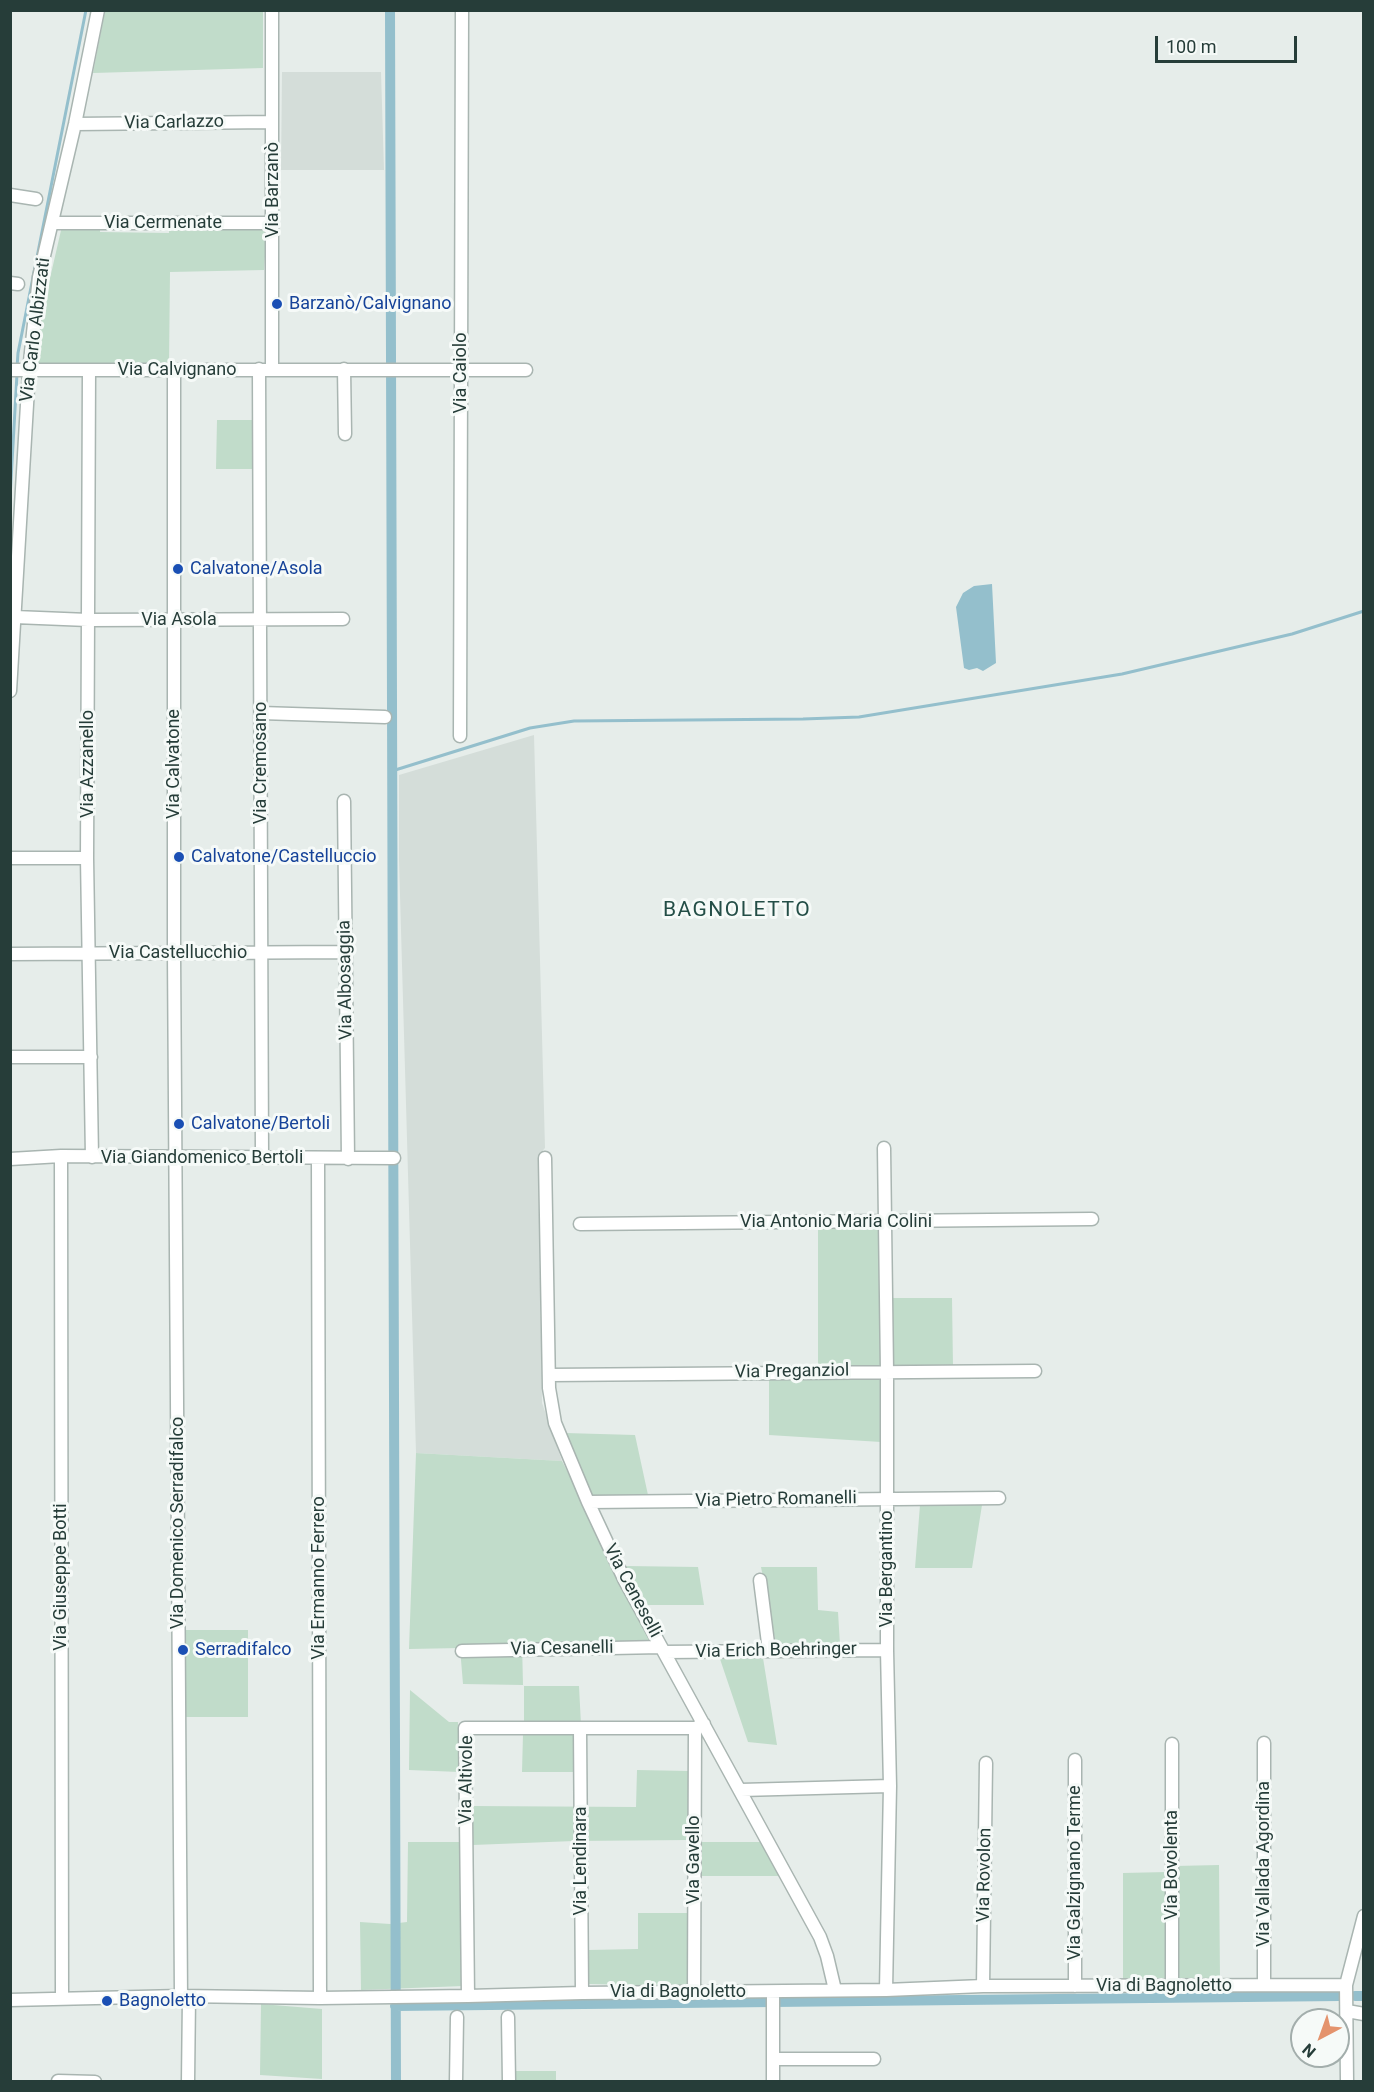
<!DOCTYPE html>
<html>
<head>
<meta charset="utf-8">
<style>
	body { margin:0 }
	#map { position:relative; width:1374px; height:2092px; overflow:hidden; background:#e6edea; font-family:Roboto,sans-serif }
	canvas { display:block }
	.frame { position:absolute; inset:0; border:12px solid #263d39; pointer-events:none }
	.north { position:absolute; left:1290px; top:2008px; width:60px; height:60px; box-sizing:border-box; background:#f6faf8; border:2px solid #a3aeac; border-radius:50%; rotate:221deg; font-size:16px; font-weight:700; line-height:24px; text-align:center; color:#263d39 }
	.north::after { content:''; display:block; margin:auto; width:21px; height:27px; background:#e4936d; clip-path:polygon(50% 0,100% 100%,50% 72%,0 100%) }
	.scale { position:absolute; left:1155px; top:36px; width:142px; height:27px; box-sizing:border-box; border:3px solid #263d39; border-top:0; padding-left:8px; font-size:18px; line-height:21px; white-space:nowrap; color:#263d39; -webkit-text-stroke:4px #f6faf8; paint-order:stroke }
</style>
</head>
<body>
<div id="map">
<canvas width="1374" height="2092"></canvas>
<div class="frame"></div>
<div class="north">N</div>
<div class="scale">100 m</div>
</div>
<script>
const context = document.querySelector('canvas').getContext('2d');
context.lineJoin = 'round';
function fill(path, color) {
  context.fillStyle = color;
  context.fill(path, 'evenodd');
}
function toPath(rows) {
  const path = new Path2D();
  for (const r of rows) {
    path.moveTo(r[0], r[1]);
    for (let i = 2; i < r.length; i += 2) path.lineTo(r[i], r[i + 1]);
  }
  return path;
}
function stroke(path, color, width, dash) {
  context.strokeStyle = color;
  context.lineWidth = width;
  context.lineCap = dash ? 'butt' : 'round';
  context.setLineDash(dash || []);
  context.stroke(path);
}
function write(font, color, halo, rows, align = 'center') {
  context.font = font + ' Roboto,sans-serif';
  context.lineWidth = 6;
  context.setLineDash([]);
  context.textBaseline = 'middle';
  context.strokeStyle = halo;
  context.fillStyle = color;
  for (const [text, x, y, turn = 0] of rows) {
    context.save();
    context.translate(x, y);
    context.rotate((+turn || 0) * Math.PI / 180);
    context.textAlign = isNaN(turn) ? turn : align;
    if (halo) context.strokeText(text, 0, 0);
    context.fillText(text, 0, 0);
    context.restore();
  }
}
const built = toPath([
	[282,72,381,72,384,170,281,170],
	[534,735,545,1148,538,1156,542,1403,562,1461,416,1453,399,860,399,775]
]);
const green = toPath([
	[105,11,263,11,263,68,93,73],
	[62,226,100,227,100,232,169,233,169,227,267,229,264,270,170,272,169,365,34,366,39,326],
	[217,420,253,420,253,469,216,469],
	[882,1228,881,1368,818,1368,818,1229],
	[892,1298,952,1298,953,1367,893,1367],
	[769,1378,881,1378,881,1442,769,1435],
	[565,1433,635,1435,648,1495,592,1496],
	[416,1453,562,1461,653,1642,522,1643,523,1685,463,1684,460,1648,409,1649],
	[920,1505,982,1505,972,1568,915,1568],
	[626,1566,698,1567,704,1605,648,1605],
	[761,1567,817,1567,818,1610,838,1612,840,1645,776,1644],
	[184,1630,248,1630,248,1717,185,1717],
	[763,1658,777,1745,748,1742,720,1659],
	[524,1686,579,1686,581,1725,524,1724],
	[410,1690,449,1722,458,1722,460,1772,409,1770],
	[574,1733,574,1772,522,1772,523,1734],
	[637,1770,689,1771,689,1840,574,1841,473,1845,473,1806,636,1807],
	[408,1842,460,1842,463,1986,361,1990,360,1922,390,1924,407,1922],
	[698,1842,762,1842,781,1876,701,1876],
	[1219,1865,1220,1980,1176,1980,1175,1866],
	[1167,1872,1165,1980,1123,1981,1123,1873],
	[638,1913,688,1913,687,1986,589,1984,588,1950,638,1949],
	[261,2004,322,2009,322,2079,260,2075],
	[513,2071,556,2071,556,2081,513,2082]
]);
const water = toPath([
	[992,584,996,663,983,671,977,668,969,670,964,668,956,607,963,593,974,586]
]);
const stream = toPath([
	[17,368,18,353,86,10],
	[10,498,17,374],
	[392,771,530,728,574,721,803,719,859,717,1122,674,1292,634,1364,611]
]);
const canal = toPath([
	[390,10,396,2082],
	[1355,1996,1364,1996],
	[395,2006,1340,1996]
]);
const street = toPath([
	[272,10,272,370],
	[75,124,272,122],
	[10,195,36,199],
	[52,223,273,223],
	[10,283,18,284],
	[259,369,262,1157],
	[344,369,345,434],
	[10,370,526,370],
	[89,370,87,858,92,1157],
	[174,371,174,954,181,1996],
	[15,617,88,620,343,619],
	[10,691,29,371,39,277,75,124,98,10],
	[261,713,385,717],
	[460,736,462,10],
	[344,801,348,1159],
	[10,858,87,858],
	[10,954,346,952],
	[10,1057,91,1057],
	[884,1148,887,1371,887,1650,890,1786,886,1990],
	[61,1156,62,1998],
	[545,1158,549,1388,555,1423,588,1502,625,1581,820,1937,827,1956,835,1990],
	[10,1159,61,1156,394,1158],
	[318,1159,320,1998],
	[580,1224,1092,1219],
	[549,1375,1035,1371],
	[588,1502,999,1498],
	[760,1580,769,1651],
	[462,1651,661,1647],
	[664,1652,887,1650],
	[580,1729,582,1993],
	[1264,1743,1264,1985],
	[741,1790,890,1786],
	[983,1986,986,1763],
	[1075,1986,1075,1760],
	[1172,1986,1172,1744],
	[773,1992,773,2082],
	[694,1993,695,1728],
	[468,1996,465,1728,695,1728,704,1724],
	[10,2000,181,1996,320,1998,468,1996,582,1993,886,1990,983,1986,1346,1985],
	[1347,2011,1364,2014],
	[508,2017,509,2082],
	[773,2059,874,2059],
	[58,2081,95,2082],
	[188,2082,189,1997],
	[456,2082,457,2017],
	[1347,2082,1346,1985,1364,1916]
]);
const markers = [
	[277,304,6,"#1a4fb4"],
	[178,569,6,"#1a4fb4"],
	[179,857,6,"#1a4fb4"],
	[179,1124,6,"#1a4fb4"],
	[183,1650,6,"#1a4fb4"],
	[107,2001,6,"#1a4fb4"]
];
const streetNames = [
	["Via Carlazzo",174,123,-1],
	["Via Barzanò",273,190,-90],
	["Via Cermenate",163,223],
	["Via Carlo Albizzati",36,330,-83],
	["Via Calvignano",177,370],
	["Via Caiolo",461,373,-90],
	["Via Asola",179,620],
	["Via Cremosano",261,763,-90],
	["Via Azzanello",88,764,-90],
	["Via Calvatone",174,764,-90],
	["Via Castellucchio",178,953],
	["Via Albosaggia",346,980,-91],
	["Via Giandomenico Bertoli",202,1158],
	["Via Antonio Maria Colini",836,1222],
	["Via Preganziol",792,1372,-1],
	["Via Pietro Romanelli",776,1500,-1],
	["Via Domenico Serradifalco",178,1523,-90],
	["Via Bergantino",887,1569,-90],
	["Via Giuseppe Botti",61,1577,-90],
	["Via Ermanno Ferrero",319,1578,-90],
	["Via Ceneselli",632,1591,62],
	["Via Cesanelli",562,1649,-1],
	["Via Erich Boehringer",776,1651,-1],
	["Via Altivole",467,1780,-89],
	["Via Gavello",694,1860,-90],
	["Via Lendinara",581,1861,-90],
	["Via Vallada Agordina",1264,1864,-90],
	["Via Bovolenta",1172,1865,-90],
	["Via Galzignano Terme",1075,1873,-90],
	["Via Rovolon",985,1875,-89],
	["Via di Bagnoletto",1164,1986],
	["Via di Bagnoletto",678,1992]
];
const transitNames = [
	["Barzanò/Calvignano",289,304],
	["Calvatone/Asola",190,569],
	["Calvatone/Castelluccio",191,857],
	["Calvatone/Bertoli",191,1124],
	["Serradifalco",195,1650],
	["Bagnoletto",119,2001]
];
const quarterNames = [
	["BAGNOLETTO",737,911]
];
fill(built, '#d4ddd9');
fill(green, '#c1dcca');
fill(water, '#94bfcc');
stroke(stream, '#94bfcc', 3);
stroke(canal, '#94bfcc', 10);
stroke(street, '#a9b5b1', 15);
stroke(street, '#fff', 12);
for (const [x, y, r, color] of markers) {
  const dot = new Path2D();
  dot.arc(x, y, r, 0, 2 * Math.PI);
  context.fillStyle = color;
  context.fill(dot);
  stroke(dot, '#f6faf8', 2);
}
write('18px', '#263d39', '#f6faf8', streetNames);
write('18px', '#164399', '#f6faf8', transitNames, 'left');
context.letterSpacing = '1.5px';
write('21px', '#244e47', '#f6faf8', quarterNames);
context.letterSpacing = '0px';
</script>
</body>
</html>
